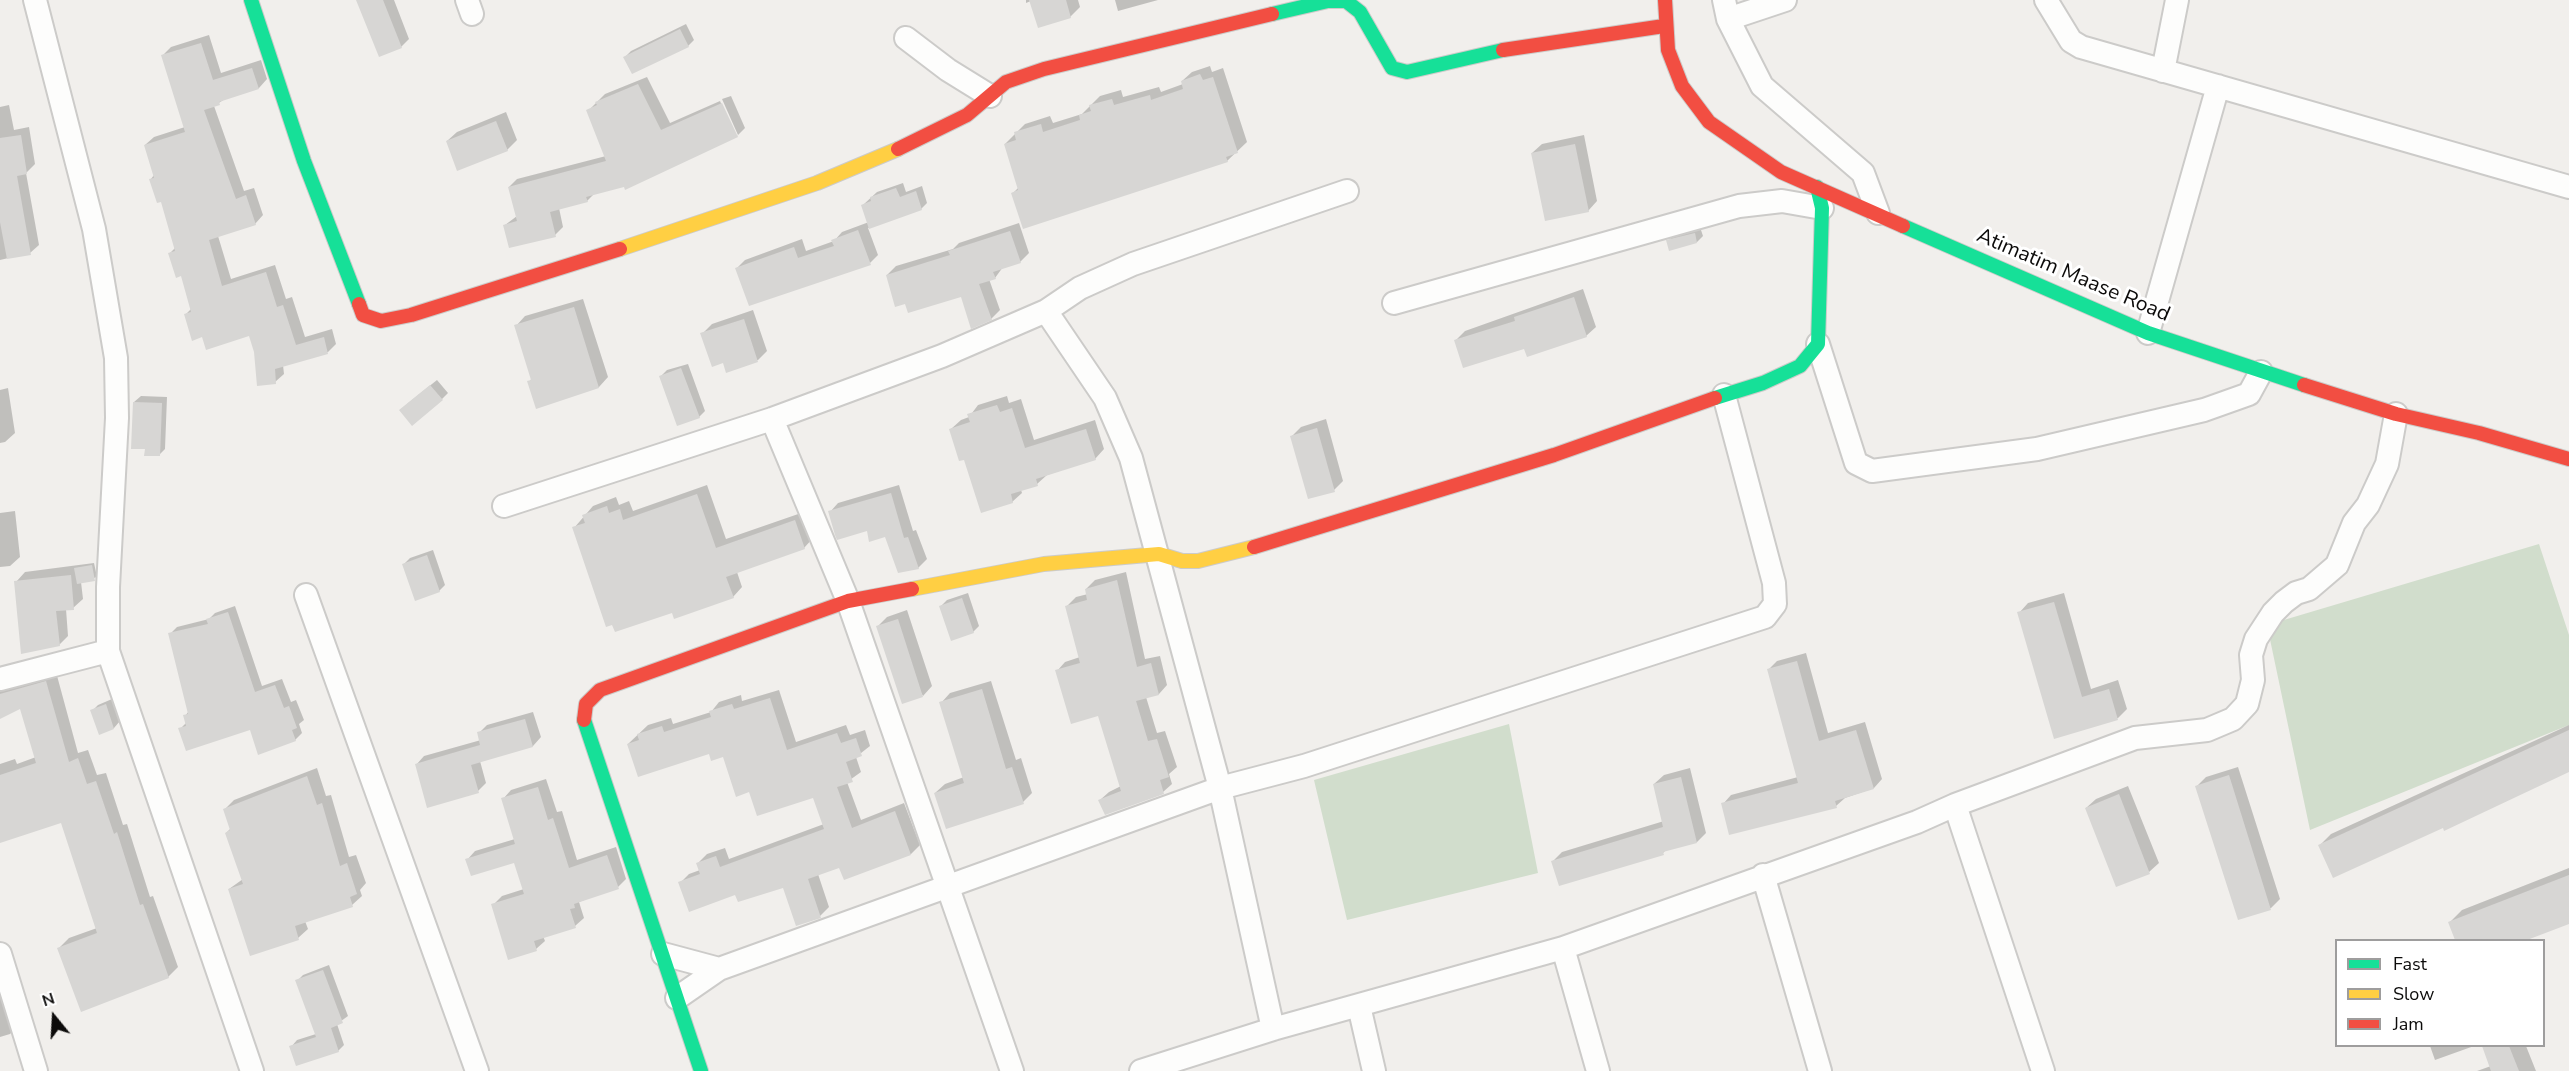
<!DOCTYPE html>
<html>
<head>
<meta charset="utf-8">
<style>
	body { margin:0 }
	#map { position:relative; width:2569px; height:1071px; overflow:hidden; background:#f1efec; font-family:"Nunito Sans",sans-serif }
	canvas { display:block }
	.legend { position:absolute; left:2335px; top:939px; width:210px; height:108px; box-sizing:border-box; background:#fff; border:2px solid #9e9d9d; margin:0; padding:8px 10px; list-style:none; font-size:18px; color:#0c0b0a }
	.legend li { display:flex; align-items:center; gap:12px; height:30px }
	.legend b { width:30px; border:2px solid #9e9d9d }
	.north { position:absolute; left:24px; top:987px; width:60px; height:60px; -webkit-text-stroke:4px #fff; paint-order:stroke; rotate:342deg; font-size:16px; font-weight:700; line-height:24px; text-align:center; color:#0c0b0a }
	.north::after { content:''; display:block; margin:auto; width:21px; height:27px; background:#0c0b0a; clip-path:polygon(50% 0,100% 100%,50% 72%,0 100%) }
</style>
</head>
<body>
<div id="map">
<canvas width="2569" height="1071"></canvas>
<ul class="legend">
<li><b style="height:8px;background:#16e098"></b>Fast</li>
<li><b style="height:8px;background:#ffcf43"></b>Slow</li>
<li><b style="height:8px;background:#f24e42"></b>Jam</li>
</ul>
<div class="north">N</div>
</div>
<script>
const context = document.querySelector('canvas').getContext('2d');
context.lineJoin = 'round';
function fill(path, color) {
  context.fillStyle = color;
  context.fill(path, 'evenodd');
}
function toPath(rows) {
  const path = new Path2D();
  for (const r of rows) {
    path.moveTo(r[0], r[1]);
    for (let i = 2; i < r.length; i += 2) path.lineTo(r[i], r[i + 1]);
  }
  return path;
}
function stroke(path, color, width, dash) {
  context.strokeStyle = color;
  context.lineWidth = width;
  context.lineCap = dash ? 'butt' : 'round';
  context.setLineDash(dash || []);
  context.stroke(path);
}
function write(font, color, halo, rows, align = 'center') {
  context.font = font + ' "Nunito Sans",sans-serif';
  context.lineWidth = 6;
  context.setLineDash([]);
  context.textBaseline = 'middle';
  context.strokeStyle = halo;
  context.fillStyle = color;
  for (const [text, x, y, turn = 0] of rows) {
    context.save();
    context.translate(x, y);
    context.rotate((+turn || 0) * Math.PI / 180);
    context.textAlign = isNaN(turn) ? turn : align;
    if (halo) context.strokeText(text, 0, 0);
    context.fillText(text, 0, 0);
    context.restore();
  }
}
const green = toPath([
	[2539,544,2569,635,2569,725,2310,830,2267,625],
	[1509,724,1538,873,1347,920,1314,780]
]);
const shadow = toPath([
	[358,0,394,0,409,39,401,47],
	[1026,0,1078,0,1080,7,1070,17,1031,1,1026,3],
	[1115,0,1158,0,1118,11],
	[686,24,694,40,688,46,625,57,631,51],
	[209,35,221,73,261,60,267,79,259,88,225,99,214,106,244,191,254,188,263,215,255,224,218,236,231,279,275,265,286,299,292,297,305,337,332,329,336,344,328,352,283,365,284,374,275,382,250,334,203,336,185,315,192,308,182,274,170,253,175,248,162,200,151,179,154,175,145,145,154,137,185,127,162,56,171,47],
	[1210,66,1212,72,1223,68,1247,142,1227,161,1013,193,1019,187,1005,144,1025,124,1050,116,1053,123,1082,114,1100,96,1121,90,1123,97,1159,87,1161,92,1183,84,1182,81,1192,72],
	[647,77,670,123,720,101,735,135,738,135,625,186,595,193,587,201,559,208,563,227,555,235,505,225,517,216,509,187,517,179,606,156,588,111,605,94],
	[731,96,745,128,738,135,722,99],
	[9,105,14,130,29,127,35,164,26,173,39,245,30,253,0,260,0,107],
	[506,112,517,140,507,150,447,141,457,132],
	[1584,135,1597,201,1588,211,1532,153,1542,144],
	[903,183,906,192,922,186,927,203,921,209,868,228,878,255,870,263,737,268,745,260,802,239,806,251,834,241,842,232,869,222,863,205,877,192],
	[1019,223,1029,253,1020,262,1003,267,995,278,989,279,1000,310,991,319,962,295,906,302,887,275,896,266,953,249,959,243],
	[1700,227,1703,236,1697,242,1668,241,1674,235],
	[1583,289,1596,327,1586,336,1525,347,1456,340,1465,331],
	[583,299,608,377,599,387,537,407,529,382,532,378,516,326,525,316],
	[753,310,767,351,758,360,727,371,724,361,702,334,712,324],
	[688,364,705,411,699,417,661,376,667,370],
	[437,380,448,393,442,399,407,404],
	[8,388,15,433,5,442,0,443,0,390],
	[141,396,167,397,165,449,159,455,146,448,134,402],
	[1007,396,1009,403,1021,399,1034,440,1095,420,1104,449,1095,459,1047,475,1037,484,1021,490,1022,493,1012,502,965,458,951,429,961,420,969,417,978,405],
	[1326,419,1343,481,1334,490,1292,436,1301,427],
	[707,485,726,539,804,512,813,538,804,548,737,572,742,587,733,597,673,611,574,528,593,506,616,497,619,505,629,501,633,511],
	[899,485,913,531,916,530,927,559,918,568,886,535,830,512,838,503],
	[15,511,20,557,10,566,0,567,0,513],
	[433,550,445,585,439,591,404,564,410,558],
	[94,563,97,577,81,582,83,599,73,608,66,609,68,636,59,645,23,652,16,582,25,572],
	[1126,572,1145,659,1160,656,1167,685,1159,694,1146,697,1157,733,1165,731,1177,767,1169,774,1172,784,1163,792,1100,800,1109,792,1121,786,1099,714,1057,671,1065,662,1080,657,1067,606,1076,597,1088,594,1086,589,1095,580],
	[968,593,979,626,973,632,941,606,947,600],
	[2064,593,2091,689,2118,680,2127,709,2118,718,2055,738,2019,613,2028,603],
	[235,606,262,686,282,679,291,702,296,700,304,720,299,724,302,733,295,740,251,729,180,729,187,722,185,716,189,711,170,634,177,627,209,619,215,613],
	[907,610,932,686,923,696,878,626,887,617],
	[1806,653,1828,733,1865,722,1882,779,1874,788,1845,798,1836,806,1723,804,1731,795,1798,777,1768,670,1777,661],
	[56,672,78,753,88,750,97,775,106,773,123,825,127,824,150,897,153,896,178,967,168,977,59,948,69,938,97,928,62,821,0,842,0,764,15,759,17,764,36,757,21,706,0,717,0,687],
	[991,681,1016,760,1021,758,1032,793,1023,802,935,793,945,784,964,777,941,703,950,693],
	[779,690,796,742,846,725,850,735,865,730,870,746,856,757,861,772,847,782,861,820,904,803,920,845,911,854,840,866,818,874,829,907,820,916,784,886,736,893,680,883,689,874,700,870,698,863,707,854,725,848,729,859,824,824,814,796,750,791,724,755,628,744,648,725,671,718,673,724,711,712,719,702,741,695,742,701],
	[112,699,120,721,114,728,100,733,92,711,98,705],
	[533,712,541,737,533,746,480,761,486,783,478,791,416,765,424,756,481,740,479,733,487,725],
	[2569,725,2569,771,2444,826,2320,845,2331,834],
	[2238,767,2280,899,2271,908,2239,919,2197,786,2206,777],
	[317,768,326,796,331,795,349,857,356,855,366,883,360,890,362,896,352,905,305,921,308,929,298,938,229,889,243,879,226,833,231,828,224,810,234,800],
	[1690,768,1706,833,1697,842,1667,849,1663,853,1553,861,1562,852,1664,821,1654,784,1664,775],
	[546,779,557,812,562,811,577,860,616,847,626,879,618,887,579,902,584,918,575,926,543,936,545,941,536,949,493,905,502,896,524,889,515,861,467,860,475,851,515,839,503,799,511,790],
	[2128,786,2159,863,2149,872,2117,885,2086,808,2096,799],
	[2569,868,2569,923,2523,940,2457,940,2450,922,2462,910],
	[0,964,20,1024,10,1034,0,1037],
	[329,965,348,1016,337,1024,344,1045,338,1051,291,1047,297,1040,316,1034,297,981,303,975],
	[2430,1046,2474,1046,2435,1060],
	[2483,1046,2526,1046,2536,1071,2477,1071,2491,1066]
]);
const building = toPath([
	[356,0,383,0,402,48,379,57],
	[1029,0,1066,0,1071,18,1038,28],
	[680,29,689,47,632,74,623,57],
	[201,43,213,80,252,68,259,89,219,102,220,105,204,110,236,199,246,195,256,225,209,240,222,286,266,272,277,307,283,305,296,345,324,337,328,354,275,369,276,384,257,386,254,352,249,336,206,350,202,337,192,341,184,314,191,312,181,276,176,278,168,253,175,251,161,202,157,203,149,179,154,178,144,145,185,132,161,55],
	[1200,74,1203,80,1213,77,1238,153,1226,157,1228,162,1023,229,1011,193,1018,190,1004,144,1016,140,1014,132,1041,124,1043,132,1080,120,1079,115,1091,111,1089,105,1112,99,1114,105,1150,95,1151,100,1183,89,1181,81],
	[638,84,661,130,722,103,738,137,625,190,624,187,586,197,588,202,550,212,556,237,509,248,503,225,517,221,508,187,606,161,586,110,597,105,595,102],
	[496,121,508,151,457,171,446,141],
	[21,135,27,174,17,176,31,255,7,259,0,222,0,138],
	[1575,144,1589,212,1545,221,1531,153],
	[896,188,900,197,916,191,922,210,869,229,861,205,871,201,870,197],
	[858,230,871,265,749,306,735,268,794,247,798,258,834,246,831,240],
	[1010,231,1021,263,993,272,996,279,979,284,992,320,971,329,961,297,908,313,905,304,895,307,886,275,950,255,948,251],
	[1695,233,1697,243,1669,251,1666,240],
	[1574,297,1587,337,1527,357,1524,349,1463,368,1454,340,1515,321,1514,317],
	[574,307,599,388,536,409,527,381,531,380,514,325],
	[744,319,758,362,726,373,723,363,712,367,700,333],
	[681,368,700,418,677,426,659,376],
	[430,385,443,400,412,426,399,410],
	[133,402,162,403,160,456,144,456,145,449,131,449],
	[997,405,1000,412,1012,408,1025,448,1086,429,1096,460,1036,479,1038,486,1011,494,1013,503,981,513,964,460,959,461,949,429,970,422,967,414],
	[1317,428,1335,492,1308,499,1290,436],
	[891,493,904,538,908,537,919,569,898,573,885,537,869,542,867,531,837,540,835,535,828,511],
	[697,494,716,548,795,520,805,549,726,577,734,598,674,619,672,613,615,632,612,625,606,627,572,527,585,523,582,515,607,506,609,513,620,509,623,520],
	[427,555,440,592,415,601,402,564],
	[92,565,95,581,77,584,74,568],
	[71,575,74,610,56,611,60,646,21,654,14,581],
	[1117,580,1137,667,1151,663,1159,695,1136,701,1148,741,1157,739,1169,777,1160,780,1164,794,1105,815,1098,800,1121,791,1098,716,1071,724,1055,670,1080,663,1065,606,1087,600,1085,589],
	[962,598,974,633,951,641,939,606],
	[2054,602,2082,697,2109,689,2118,720,2054,739,2017,612],
	[228,612,255,692,275,685,284,708,289,706,297,728,292,730,296,741,258,755,250,730,186,751,178,728,186,726,183,715,188,714,168,633,208,624,206,619],
	[898,619,923,697,902,704,876,626],
	[1797,661,1819,741,1856,730,1874,789,1835,801,1837,808,1729,835,1721,803,1798,783,1767,669],
	[46,681,69,762,78,758,87,784,96,781,114,834,117,832,140,905,143,904,169,978,81,1012,57,948,97,933,61,823,0,843,0,775,36,763,20,709,0,719,0,694],
	[982,689,1006,769,1012,767,1024,804,946,829,934,793,964,783,939,702],
	[770,698,787,750,837,733,841,743,856,738,862,756,846,762,853,782,837,787,852,828,895,811,911,855,844,880,839,868,808,879,821,918,796,926,783,888,738,902,735,895,689,912,678,882,700,874,696,863,716,856,720,867,824,829,813,798,757,816,749,792,736,797,723,757,711,761,709,754,638,777,627,744,639,740,637,734,662,726,664,732,711,717,709,711,732,704,734,709],
	[106,704,114,729,99,735,90,710],
	[525,719,533,747,471,765,479,793,427,808,415,764,480,745,477,732],
	[2569,730,2569,772,2444,831,2443,828,2333,878,2318,845],
	[2229,775,2271,910,2238,920,2195,786],
	[307,776,317,805,322,803,340,866,347,863,357,894,350,897,353,907,295,926,299,940,250,956,228,889,243,884,225,833,230,830,223,809],
	[1681,777,1697,843,1663,852,1664,855,1559,886,1551,861,1663,827,1653,784],
	[538,787,548,820,553,818,569,868,607,855,619,889,574,904,575,908,570,909,576,928,534,941,537,951,508,960,491,904,524,894,514,863,471,876,465,859,515,844,501,798],
	[2119,794,2150,874,2116,887,2085,808],
	[2569,875,2569,924,2527,940,2455,940,2448,922],
	[323,970,343,1023,331,1028,339,1052,296,1066,289,1046,316,1037,295,980],
	[2482,1046,2509,1046,2519,1071,2491,1071]
]);
const street = toPath([
	[35,0,94,229,116,358,117,418,108,587,108,651,252,1071],
	[467,0,472,14],
	[1724,0,1728,19,1762,86,1863,173,1878,213],
	[2046,0,2071,41,2081,47,2569,187],
	[1728,19,1785,0],
	[906,38,948,70,990,96],
	[2163,71,2177,0],
	[1394,303,1739,206,1782,201,1822,208],
	[1046,311,1105,398,1131,458,1220,788,1273,1029],
	[2148,333,2218,86],
	[1818,344,1856,463,1872,471,2037,449,2204,410,2249,394,2261,372],
	[772,419,848,601,1012,1071],
	[504,506,772,419,942,356,1046,311,1080,288,1133,264,1347,191],
	[306,595,477,1071],
	[0,679,108,651],
	[1955,805,2135,738,2207,730,2233,719,2247,704,2253,680,2251,655,2256,639,2273,613,2284,602,2296,593,2309,589,2337,565,2354,523,2368,505,2387,464,2396,414],
	[1763,875,1820,1071],
	[1563,948,1598,1071],
	[0,954,36,1071],
	[663,954,719,969],
	[677,998,719,969,1220,788,1304,766,1765,617,1775,604,1774,583,1724,395],
	[1359,1006,1374,1071],
	[1141,1071,1273,1029,1563,948,1917,822,1955,805,2043,1071]
]);
const fast = toPath([
	[251,0,304,161,359,304],
	[1272,14,1328,1,1346,1,1360,12,1392,68,1407,72,1503,50],
	[1903,226,2148,333,2304,385],
	[1715,398,1763,383,1800,366,1818,344,1822,208,1817,187],
	[584,720,701,1071]
]);
const slow = toPath([
	[620,249,817,183,898,149],
	[912,589,1044,564,1159,554,1182,561,1198,561,1254,547]
]);
const jam = toPath([
	[1665,0,1668,50,1682,86,1709,122,1781,172,1903,226],
	[1503,50,1664,26],
	[898,149,967,115,1006,82,1044,69,1272,14],
	[359,304,363,315,381,321,411,315,620,249],
	[2304,385,2396,414,2479,433,2569,459],
	[1254,547,1554,455,1715,398],
	[584,720,586,704,600,690,848,601,912,589]
]);
const streetNames = [
	["Atimatim Maase Road",2073,276,23]
];
fill(green, '#d1ddcc');
fill(shadow, '#0003');
fill(building, '#d7d6d4');
stroke(street, '#cccbc9', 26);
stroke(fast, '#cccbc9', 16);
stroke(slow, '#cccbc9', 16);
stroke(jam, '#cccbc9', 16);
stroke(street, '#fdfdfc', 22);
stroke(fast, '#16e098', 14);
stroke(slow, '#ffcf43', 14);
stroke(jam, '#f24e42', 14);
write('21px', '#0c0b0a', '#fff', streetNames);
</script>
</body>
</html>
